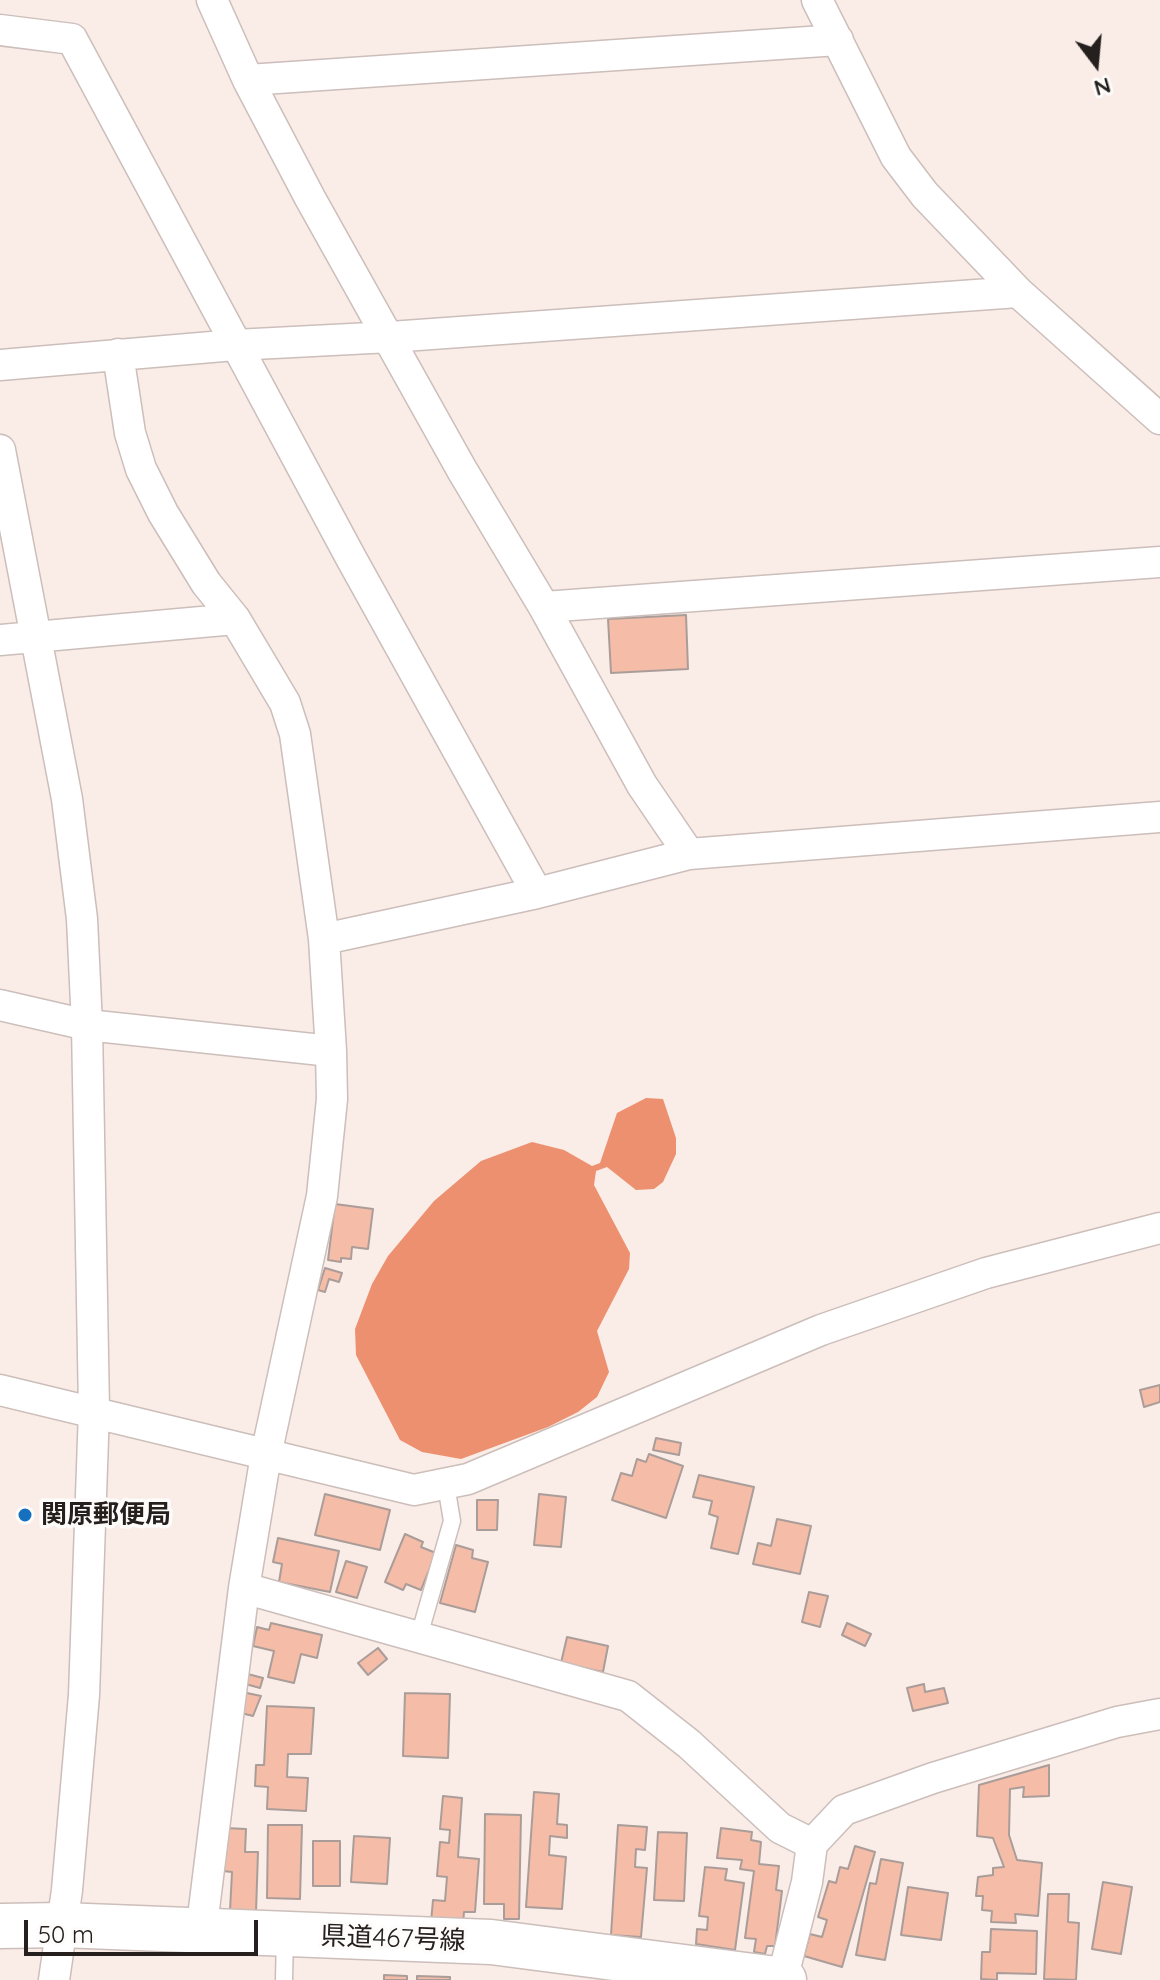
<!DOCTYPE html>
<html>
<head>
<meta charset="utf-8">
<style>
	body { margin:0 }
	#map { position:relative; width:1160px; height:1980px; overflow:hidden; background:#faece7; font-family:Quicksand,sans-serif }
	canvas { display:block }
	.north { position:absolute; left:1056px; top:24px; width:80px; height:80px; -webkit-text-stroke:6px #fefcfb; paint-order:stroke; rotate:164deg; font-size:22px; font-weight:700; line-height:32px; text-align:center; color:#25201e }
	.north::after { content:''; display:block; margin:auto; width:28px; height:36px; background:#25201e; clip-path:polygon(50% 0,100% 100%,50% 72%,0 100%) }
	.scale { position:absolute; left:24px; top:1920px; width:234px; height:36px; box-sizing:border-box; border:4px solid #25201e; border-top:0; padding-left:10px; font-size:24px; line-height:28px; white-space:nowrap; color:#25201e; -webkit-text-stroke:6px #fefcfb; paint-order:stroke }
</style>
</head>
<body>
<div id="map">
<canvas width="1160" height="1980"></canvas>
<div class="north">N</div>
<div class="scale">50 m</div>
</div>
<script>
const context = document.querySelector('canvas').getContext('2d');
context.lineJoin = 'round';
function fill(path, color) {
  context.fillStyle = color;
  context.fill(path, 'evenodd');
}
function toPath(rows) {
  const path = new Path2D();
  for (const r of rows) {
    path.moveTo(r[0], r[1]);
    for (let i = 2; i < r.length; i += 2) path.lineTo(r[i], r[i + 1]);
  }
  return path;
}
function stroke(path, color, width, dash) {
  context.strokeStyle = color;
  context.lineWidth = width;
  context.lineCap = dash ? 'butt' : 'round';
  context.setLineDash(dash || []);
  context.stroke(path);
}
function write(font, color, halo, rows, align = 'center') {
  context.font = font + ' Quicksand,"Noto Sans JP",sans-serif';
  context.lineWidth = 7;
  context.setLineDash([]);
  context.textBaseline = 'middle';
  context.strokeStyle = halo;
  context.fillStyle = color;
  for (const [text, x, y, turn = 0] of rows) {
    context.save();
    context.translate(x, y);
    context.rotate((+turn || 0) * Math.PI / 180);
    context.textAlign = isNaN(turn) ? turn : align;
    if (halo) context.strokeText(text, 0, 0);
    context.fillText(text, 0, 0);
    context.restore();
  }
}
const water = toPath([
	[646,1098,663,1099,676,1138,676,1154,663,1182,654,1189,636,1190,607,1167,596,1171,594,1185,630,1253,629,1269,597,1331,609,1372,597,1397,578,1412,548,1427,461,1459,422,1452,400,1440,356,1355,355,1329,372,1284,388,1256,434,1201,481,1161,532,1142,564,1150,592,1166,600,1163,617,1113]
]);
const building = toPath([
	[686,615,688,669,611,673,608,619,686,615],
	[335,1204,373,1209,368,1249,352,1247,351,1259,341,1258,341,1262,328,1260,335,1204],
	[325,1268,342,1273,339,1282,329,1279,325,1292,318,1290,325,1268],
	[1160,1385,1160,1402,1144,1407,1140,1390,1160,1385],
	[656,1438,681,1443,679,1455,653,1450,656,1438],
	[649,1454,683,1466,666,1518,612,1500,621,1473,632,1476,637,1459,646,1462,649,1454],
	[699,1475,754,1487,738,1554,711,1548,718,1517,709,1514,712,1501,693,1497,699,1475],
	[325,1494,390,1510,380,1550,315,1535,325,1494],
	[539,1494,566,1497,561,1547,534,1545,539,1494],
	[477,1500,498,1500,497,1530,477,1530,477,1500],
	[777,1519,811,1526,800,1574,753,1564,758,1543,771,1546,777,1519],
	[405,1534,423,1542,421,1547,436,1553,421,1590,406,1584,403,1590,385,1582,405,1534],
	[278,1538,339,1551,330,1592,279,1582,282,1564,273,1562,278,1538],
	[456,1545,473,1550,472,1558,488,1562,475,1612,440,1603,456,1545],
	[346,1561,367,1567,357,1598,336,1592,346,1561],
	[809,1592,828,1596,820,1627,802,1622,809,1592],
	[271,1623,322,1635,317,1658,301,1654,294,1683,268,1677,274,1651,253,1646,257,1627,269,1630,271,1623],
	[847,1623,871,1634,865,1646,842,1635,847,1623],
	[567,1637,608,1646,603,1672,561,1663,567,1637],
	[378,1648,387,1659,368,1675,358,1663,378,1648],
	[244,1673,263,1678,260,1688,242,1683,244,1673],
	[924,1684,925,1692,944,1688,948,1703,913,1711,907,1688,924,1684],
	[242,1692,261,1696,253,1716,237,1712,242,1692],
	[405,1693,450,1694,448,1758,403,1756,405,1693],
	[267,1706,314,1708,311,1754,288,1754,287,1777,308,1778,306,1811,267,1809,268,1787,255,1786,256,1765,264,1765,267,1706],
	[1049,1765,1049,1796,1023,1797,1024,1787,1010,1789,1009,1835,1017,1860,1042,1863,1038,1916,1015,1914,1016,1923,991,1922,992,1911,982,1910,983,1896,976,1896,978,1877,993,1875,993,1868,1004,1867,993,1838,977,1836,979,1785,1049,1765],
	[534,1792,559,1794,557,1824,567,1825,567,1838,550,1836,549,1855,566,1857,562,1909,526,1907,534,1792],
	[443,1796,462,1798,458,1857,479,1859,475,1912,464,1912,463,1924,431,1922,433,1900,445,1901,447,1877,437,1876,440,1842,449,1843,450,1830,440,1829,443,1796],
	[485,1814,521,1815,519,1919,504,1919,504,1904,484,1904,485,1814],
	[268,1825,302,1825,300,1899,267,1898,268,1825],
	[618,1825,647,1827,645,1850,636,1849,635,1867,647,1868,641,1937,611,1935,618,1825],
	[225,1828,246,1829,245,1852,258,1852,256,1912,230,1911,232,1872,223,1871,225,1828],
	[721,1828,752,1832,751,1840,761,1842,759,1864,779,1866,776,1890,782,1891,775,1946,767,1946,765,1954,754,1952,756,1939,745,1938,754,1871,740,1869,742,1860,717,1858,721,1828],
	[658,1832,687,1833,684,1901,654,1900,658,1832],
	[354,1836,390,1838,387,1884,351,1882,354,1836],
	[313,1841,340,1841,340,1886,313,1886,313,1841],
	[855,1846,875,1852,842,1967,804,1956,810,1934,822,1937,827,1920,818,1917,829,1881,836,1883,840,1867,848,1869,855,1846],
	[881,1859,903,1863,885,1960,856,1955,870,1883,876,1884,881,1859],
	[705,1867,727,1869,725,1880,744,1883,735,1950,696,1944,697,1929,707,1930,708,1917,699,1916,705,1867],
	[1103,1882,1132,1887,1121,1954,1092,1949,1103,1882],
	[908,1887,948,1893,941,1940,901,1935,908,1887],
	[1048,1894,1069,1894,1068,1922,1079,1923,1076,1980,1044,1979,1048,1894],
	[991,1929,1037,1931,1036,1974,997,1973,997,1980,981,1979,982,1952,990,1952,991,1929],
	[384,1975,407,1976,407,1980,384,1980,384,1975],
	[417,1976,450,1977,450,1980,417,1980,417,1976]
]);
const lane = toPath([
	[419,1636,452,1521,446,1485],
	[284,1980,285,1935]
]);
const street = toPath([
	[212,0,248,80,310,198,462,470,544,607,642,785,689,854,1160,817],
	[817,0,896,157,925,195,1018,292,1160,419],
	[0,30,72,39,351,558,537,893],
	[248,80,838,40],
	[118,354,130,433,141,469,163,513,206,583,235,619,285,703,295,734,324,939,331,1051,332,1099,322,1196,266,1455,244,1588,201,1933],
	[0,365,235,345,390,337,1018,292],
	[0,450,67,799,82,919,87,1025,94,1410,84,1695,67,1890,54,1980],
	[544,607,1160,562],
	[0,640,235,619],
	[324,939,537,893,689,854],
	[0,1005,87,1025,331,1051],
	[0,1390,414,1490,468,1479,821,1330,986,1273,1160,1228],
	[244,1588,628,1696,689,1744,780,1828,812,1844],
	[782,1980,807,1882,812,1844,844,1810,933,1778,1117,1722,1160,1714]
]);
const secondary = toPath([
	[0,1926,62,1925,491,1942,784,1980]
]);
const markers = [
	[25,1515,8,"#1570bd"]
];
const poiNames = [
	["関原郵便局",41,1515]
];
const streetNames = [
	["県道467号線",393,1939,2]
];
fill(water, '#ec906f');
fill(building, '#f5bca7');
stroke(building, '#aa9d99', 2);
stroke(lane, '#ccbeba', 19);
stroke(street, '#ccbeba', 33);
stroke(secondary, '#ccbeba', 47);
stroke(lane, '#fff', 16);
stroke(street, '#fff', 30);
stroke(secondary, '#fff', 44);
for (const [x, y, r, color] of markers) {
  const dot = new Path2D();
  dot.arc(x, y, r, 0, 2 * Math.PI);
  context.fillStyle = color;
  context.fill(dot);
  stroke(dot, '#fefcfb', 3);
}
write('bold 26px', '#25201e', '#fefcfb', poiNames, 'left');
write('26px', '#25201e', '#fefcfb', streetNames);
</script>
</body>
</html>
